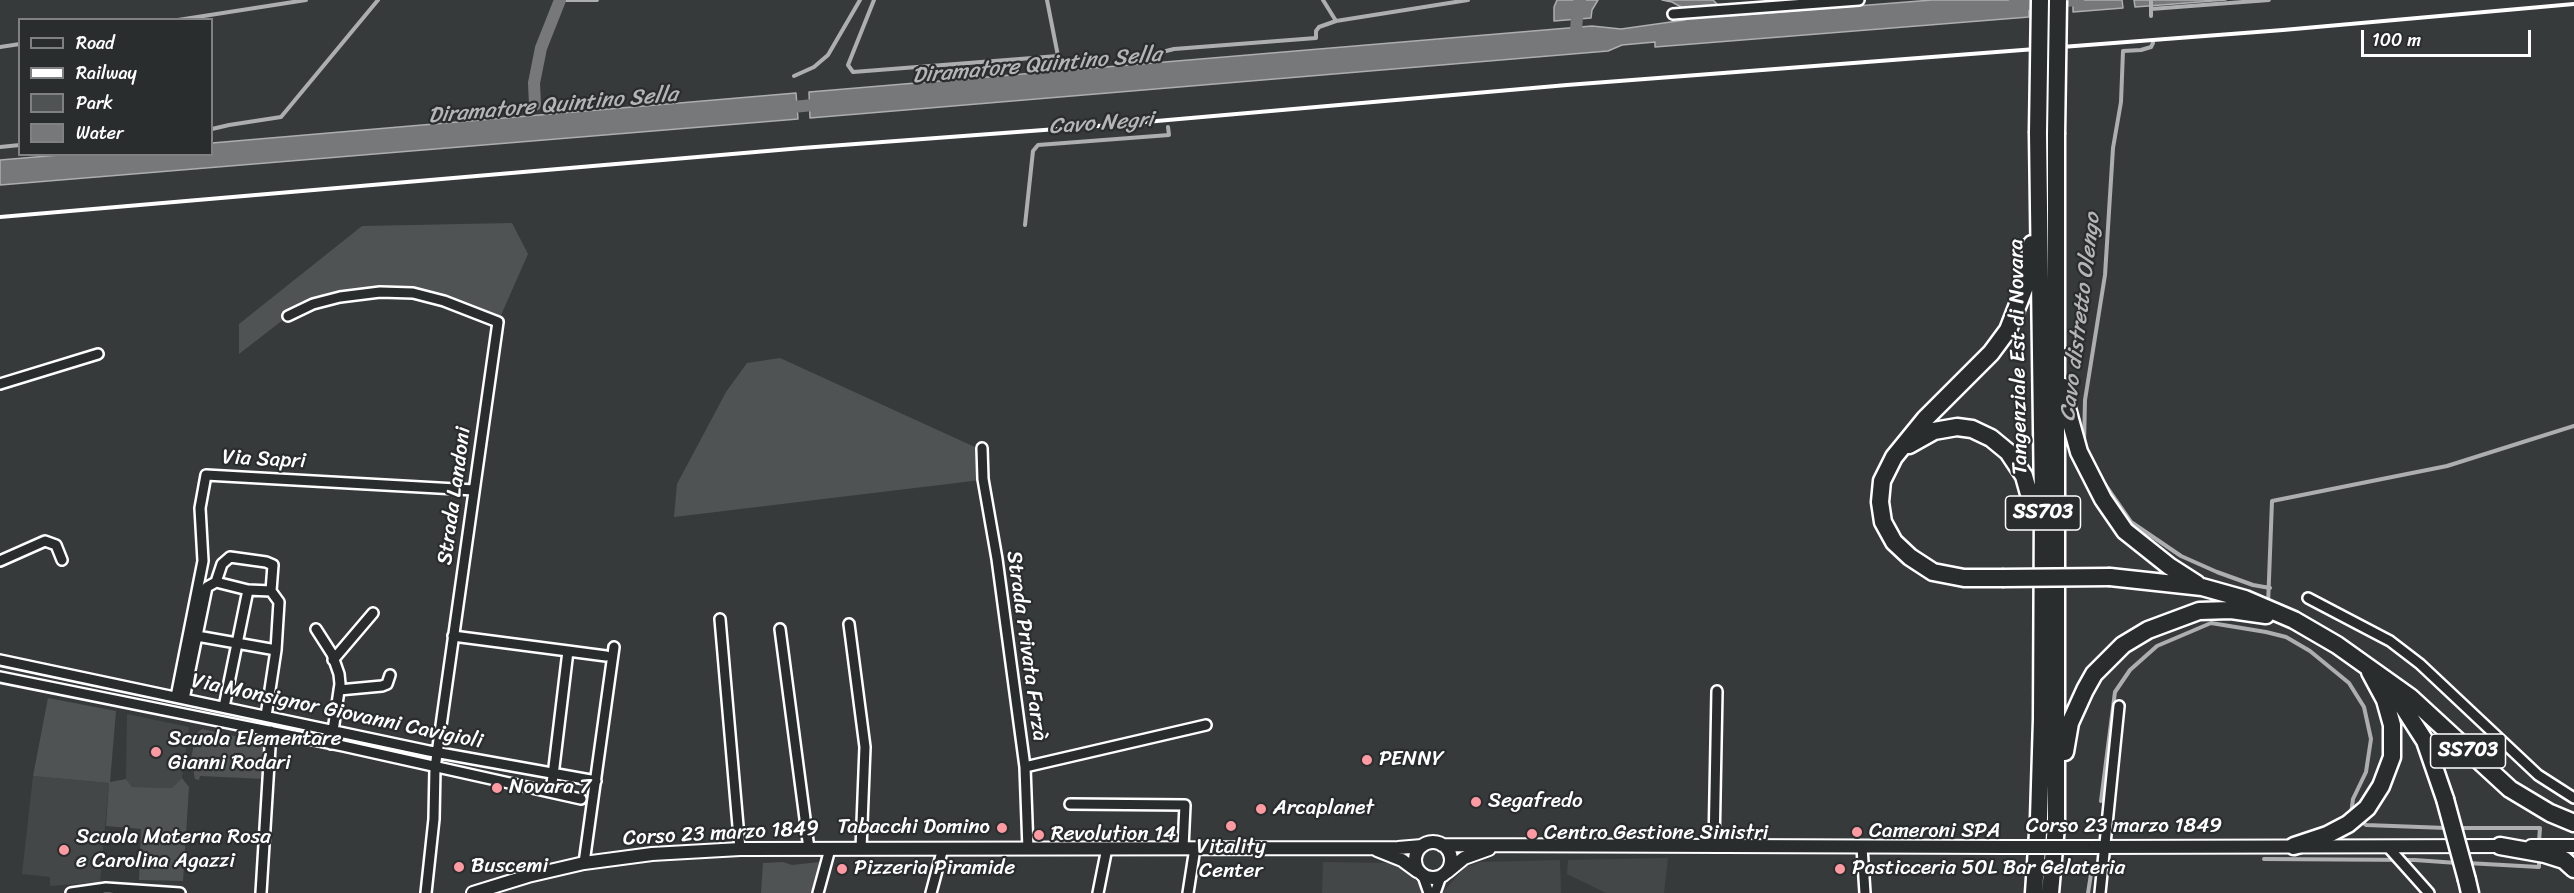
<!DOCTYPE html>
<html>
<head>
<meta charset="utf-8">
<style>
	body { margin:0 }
	#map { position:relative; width:2574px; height:893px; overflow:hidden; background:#373a3b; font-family:Sriracha,sans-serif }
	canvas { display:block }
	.legend { position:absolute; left:18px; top:18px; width:195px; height:138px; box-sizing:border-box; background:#2a2d2e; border:2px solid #7f8182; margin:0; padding:8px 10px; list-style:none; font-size:18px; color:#fff }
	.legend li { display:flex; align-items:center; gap:12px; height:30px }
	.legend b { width:30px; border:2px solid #7f8182 }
	.scale { position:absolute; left:2361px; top:30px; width:170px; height:27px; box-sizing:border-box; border:3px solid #fff; border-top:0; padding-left:8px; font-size:18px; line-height:21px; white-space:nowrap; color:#fff; -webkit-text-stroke:4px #2a2d2e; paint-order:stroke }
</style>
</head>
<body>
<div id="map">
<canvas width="2574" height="893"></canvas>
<ul class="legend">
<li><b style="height:8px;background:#2a2d2e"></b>Road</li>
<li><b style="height:8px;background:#fff"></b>Railway</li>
<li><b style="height:16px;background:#505354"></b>Park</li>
<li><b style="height:16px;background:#767879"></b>Water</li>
</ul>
<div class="scale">100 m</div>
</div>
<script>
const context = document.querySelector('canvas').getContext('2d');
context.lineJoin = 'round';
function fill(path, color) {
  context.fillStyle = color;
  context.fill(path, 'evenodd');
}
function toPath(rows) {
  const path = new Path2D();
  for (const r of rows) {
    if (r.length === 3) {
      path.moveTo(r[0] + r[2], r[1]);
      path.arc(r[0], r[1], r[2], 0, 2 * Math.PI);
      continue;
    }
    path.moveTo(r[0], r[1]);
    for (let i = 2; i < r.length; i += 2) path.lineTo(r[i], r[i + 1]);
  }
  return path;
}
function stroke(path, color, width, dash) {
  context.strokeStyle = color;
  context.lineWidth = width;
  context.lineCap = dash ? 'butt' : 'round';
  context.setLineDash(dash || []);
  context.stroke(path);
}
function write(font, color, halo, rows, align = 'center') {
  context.font = font + ' Sriracha,sans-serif';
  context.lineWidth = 4.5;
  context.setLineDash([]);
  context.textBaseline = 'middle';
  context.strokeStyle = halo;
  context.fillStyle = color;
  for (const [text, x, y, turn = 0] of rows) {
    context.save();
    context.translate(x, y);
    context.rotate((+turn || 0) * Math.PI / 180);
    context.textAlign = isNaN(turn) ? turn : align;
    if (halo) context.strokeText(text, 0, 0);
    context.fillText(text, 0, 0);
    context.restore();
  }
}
const built = toPath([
	[127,714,189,727,182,778,172,788,132,787,126,779],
	[33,776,109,783,100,882,50,886,50,877,22,874],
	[1668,858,1664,893,1606,893,1567,874,1568,860],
	[1560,860,1561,893,1322,893,1323,862,1391,863,1407,870,1424,890,1443,892,1465,867,1481,862]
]);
const green = toPath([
	[512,223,528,254,498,322,408,292,340,297,288,316,239,354,239,324,362,226],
	[780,358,977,448,981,480,674,517,677,484,726,392,747,363],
	[48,698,116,711,110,782,126,779,132,787,172,788,182,778,189,787,183,881,139,880,141,829,106,826,109,783,33,776],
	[202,729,267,743,265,779,200,776,199,780,195,779,191,759,196,734],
	[783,862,792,865,819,862,811,893,761,893,763,863]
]);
const water = toPath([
	[1557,0,1598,0,1592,10,1591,18,1554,21,1554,7,1557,0],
	[1662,0,1713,0,1718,5,1683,8,1672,2,1662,0],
	[1932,0,2029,0,2029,17,1655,47,1655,42,1622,45,1608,51,810,118,809,92,1592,26,1621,29,1685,20,1689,17,1725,13,1730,16,1932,0],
	[2073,0,2122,0,2123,8,2073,12,2073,0],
	[2134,0,2226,0,2135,7,2134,0],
	[796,93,798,119,0,185,0,160,71,154,212,154,212,143,796,93]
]);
const stream = toPath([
	[564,0,597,0],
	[874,0,848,65,853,72,1058,56,1047,0],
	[1323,0,1336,21],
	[2151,0,2151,16],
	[2151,9,2269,0],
	[178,20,306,0],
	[0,47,20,44],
	[1158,53,1174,49,1316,38,1316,31,1319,27,1336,21,1468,0],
	[794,76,814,67,828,55,860,0],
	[212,129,229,125,281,117,378,0],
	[0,147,20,145],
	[1025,225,1033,151,1038,145,1169,135,1168,127],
	[2084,444,2085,400,2105,275,2113,148,2121,102,2123,51,2141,50,2151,47,2153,43],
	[2104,483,2131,522,2181,556,2217,572,2253,585,2270,588],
	[2268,605,2272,501,2447,466,2574,426],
	[2101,801,2115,692,2130,670,2157,646,2211,623,2266,632,2286,637,2310,651,2349,683,2364,707,2371,739,2366,772,2353,799,2351,814],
	[2360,820,2366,825,2446,828],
	[2457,828,2540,828,2539,842],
	[2264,859,2415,860,2457,863],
	[2467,863,2539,867,2539,859],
	[2088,893,2091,874]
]);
const canal = toPath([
	[2013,5,2078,0],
	[1575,42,1578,5,1580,0],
	[535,105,534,83,541,48,560,0],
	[782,108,824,104]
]);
const street = toPath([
	[1673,14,1859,0],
	[288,316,313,304,340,297,380,292,413,293,444,301,498,322,435,768,434,819,426,893],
	[0,384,98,354],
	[982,448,983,479,997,559,1025,767,1028,849],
	[0,561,45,541,56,545,62,560],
	[2308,598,2390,641,2420,664,2538,775,2574,798],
	[720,619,740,849],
	[849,624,865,747,861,849],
	[316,629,332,654,339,674,340,684,331,744],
	[780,629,809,849],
	[197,636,276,650],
	[453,636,568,651,551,792],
	[568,651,606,656],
	[0,660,429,751,596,781],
	[333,660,373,613],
	[0,677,343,746,581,799],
	[339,690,382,686,387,684,390,675],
	[176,697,203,561,200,508,206,475,474,490],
	[184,699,207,587,216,582],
	[224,707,248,590,216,582,222,564,230,557,266,562,273,565,271,591,248,590],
	[266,716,276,650,279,602,271,591],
	[1025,767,1206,725],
	[1070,804,1185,805,1183,848],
	[1714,847,1717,691],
	[1862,847,1865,893],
	[2388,847,2429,893],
	[584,863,614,647],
	[1423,876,1429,893],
	[71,893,106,888,180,893],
	[261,893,271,731],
	[818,893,830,849],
	[931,893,943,848],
	[1098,893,1107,848],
	[1188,893,1195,848],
	[1435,893,1441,876],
	[2100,893,2119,706]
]);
const secondary = toPath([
	[1433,860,18],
	[1442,845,2009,847],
	[2531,846,2574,846],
	[2083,847,2508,846],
	[1377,850,1402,860,1417,871],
	[1447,872,1464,858,1489,849],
	[473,893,528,876,584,863,652,854,740,849,1398,848,1422,846]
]);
const highway = toPath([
	[2064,387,2066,405,2079,452,2103,499,2125,531,2169,566,2197,584],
	[1909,445,1934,431,1957,427,1972,429,1991,438,2008,452,2024,476,2036,519],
	[2110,577,2202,587,2245,599,2294,620,2337,645,2410,697,2510,789,2550,813,2574,823],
	[2002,578,1964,578,1933,572,1910,557,1894,542,1883,522,1880,502,1882,481,1894,457,1925,419,1991,353,2008,330,2026,284,2032,244],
	[2388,688,2398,699,2425,741,2445,799],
	[2065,752,2070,723,2085,690,2094,674,2123,645,2148,630,2199,611,2231,610,2266,615],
	[2294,846,2327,835,2348,824,2367,808,2381,786,2392,757,2392,725,2385,700,2370,672],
	[2500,846,2545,854,2564,860,2574,869],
	[2467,880,2470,893],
	[2034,893,2039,818,2042,719,2043,501,2038,133],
	[2050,893,2056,826,2056,134]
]);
const rail = toPath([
	[0,217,802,148,1111,125,1567,85,2283,30,2574,4]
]);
const secondaryBridge = toPath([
	[2009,847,2083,847]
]);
const highwayBridge = toPath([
	[2038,133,2040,0],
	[2056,134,2058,0],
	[2002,578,2110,577],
	[2445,799,2467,880]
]);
const markers = [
	[156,752,6,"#ff9aa2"],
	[1367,760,6,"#ff9aa2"],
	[497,788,6,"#ff9aa2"],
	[1476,802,6,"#ff9aa2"],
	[1261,809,6,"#ff9aa2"],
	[1231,826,6,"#ff9aa2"],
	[1002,828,6,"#ff9aa2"],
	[1857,832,6,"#ff9aa2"],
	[1532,834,6,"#ff9aa2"],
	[1039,835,6,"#ff9aa2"],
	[64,850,6,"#ff9aa2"],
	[459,867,6,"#ff9aa2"],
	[842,869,6,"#ff9aa2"],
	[1840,869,6,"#ff9aa2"]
];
const shields = [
	[2043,513,75],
	[2468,751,75]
];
const shieldNames = [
	["SS703",2043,513],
	["SS703",2468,751]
];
const streetNames = [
	["Tangenziale Est di Novara",2019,357,-91],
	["Via Sapri",264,460,3],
	["Strada Landoni",455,496,-82],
	["Strada Privata Farzà",1026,646,82],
	["Via Monsignor Giovanni Cavigioli",337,712,12],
	["Corso 23 marzo 1849",2124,827],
	["Corso 23 marzo 1849",721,834,-3]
];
const poiNames = [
	["Scuola Elementare",168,740],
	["Gianni Rodari",168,764],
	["PENNY",1379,760],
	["Novara 7",509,788],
	["Segafredo",1488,802],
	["Arcaplanet",1273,809],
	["Tabacchi Domino",990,828,"right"],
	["Cameroni SPA",1869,832],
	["Centro Gestione Sinistri",1544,834],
	["Revolution 14",1051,835],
	["Scuola Materna Rosa",76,838],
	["e Carolina Agazzi",76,862],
	["Vitality",1231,848,"center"],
	["Center",1231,872,"center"],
	["Buscemi",471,867],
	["Pizzeria Piramide",854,869],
	["Pasticceria 50L Bar Gelateria",1852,869]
];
const waterNames = [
	["Diramatore Quintino Sella",1037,66,-5],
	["Diramatore Quintino Sella",553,106,-5],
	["Cavo Negri",1101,124,-4],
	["Cavo distretto Olengo",2081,317,-83]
];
fill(built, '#444748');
fill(green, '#505354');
fill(water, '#767879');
stroke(water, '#adaeaf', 1.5);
stroke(stream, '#adaeaf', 4);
stroke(canal, '#767879', 12);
stroke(street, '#fff', 14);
stroke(secondary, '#fff', 16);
stroke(highway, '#fff', 21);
stroke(street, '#2a2d2e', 9);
stroke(secondary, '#2a2d2e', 12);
stroke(highway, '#2a2d2e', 16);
stroke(rail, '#fff', 4);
stroke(secondaryBridge, '#fff', 16, []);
stroke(highwayBridge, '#fff', 21, []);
stroke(secondaryBridge, '#2a2d2e', 12);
stroke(highwayBridge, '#2a2d2e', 16);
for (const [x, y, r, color] of markers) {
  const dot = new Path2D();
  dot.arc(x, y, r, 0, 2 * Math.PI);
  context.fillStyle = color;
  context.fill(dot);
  stroke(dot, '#2a2d2e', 2);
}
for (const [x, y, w] of shields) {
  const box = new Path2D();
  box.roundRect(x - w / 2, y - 17, w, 34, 4.5);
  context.fillStyle = '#2a2d2e';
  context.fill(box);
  stroke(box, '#fff', 1.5);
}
write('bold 20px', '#fff', null, shieldNames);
write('21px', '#fff', '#2a2d2e', streetNames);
write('21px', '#fff', '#2a2d2e', poiNames, 'left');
write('italic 22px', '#b4b5b5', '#2a2d2e', waterNames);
</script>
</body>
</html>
